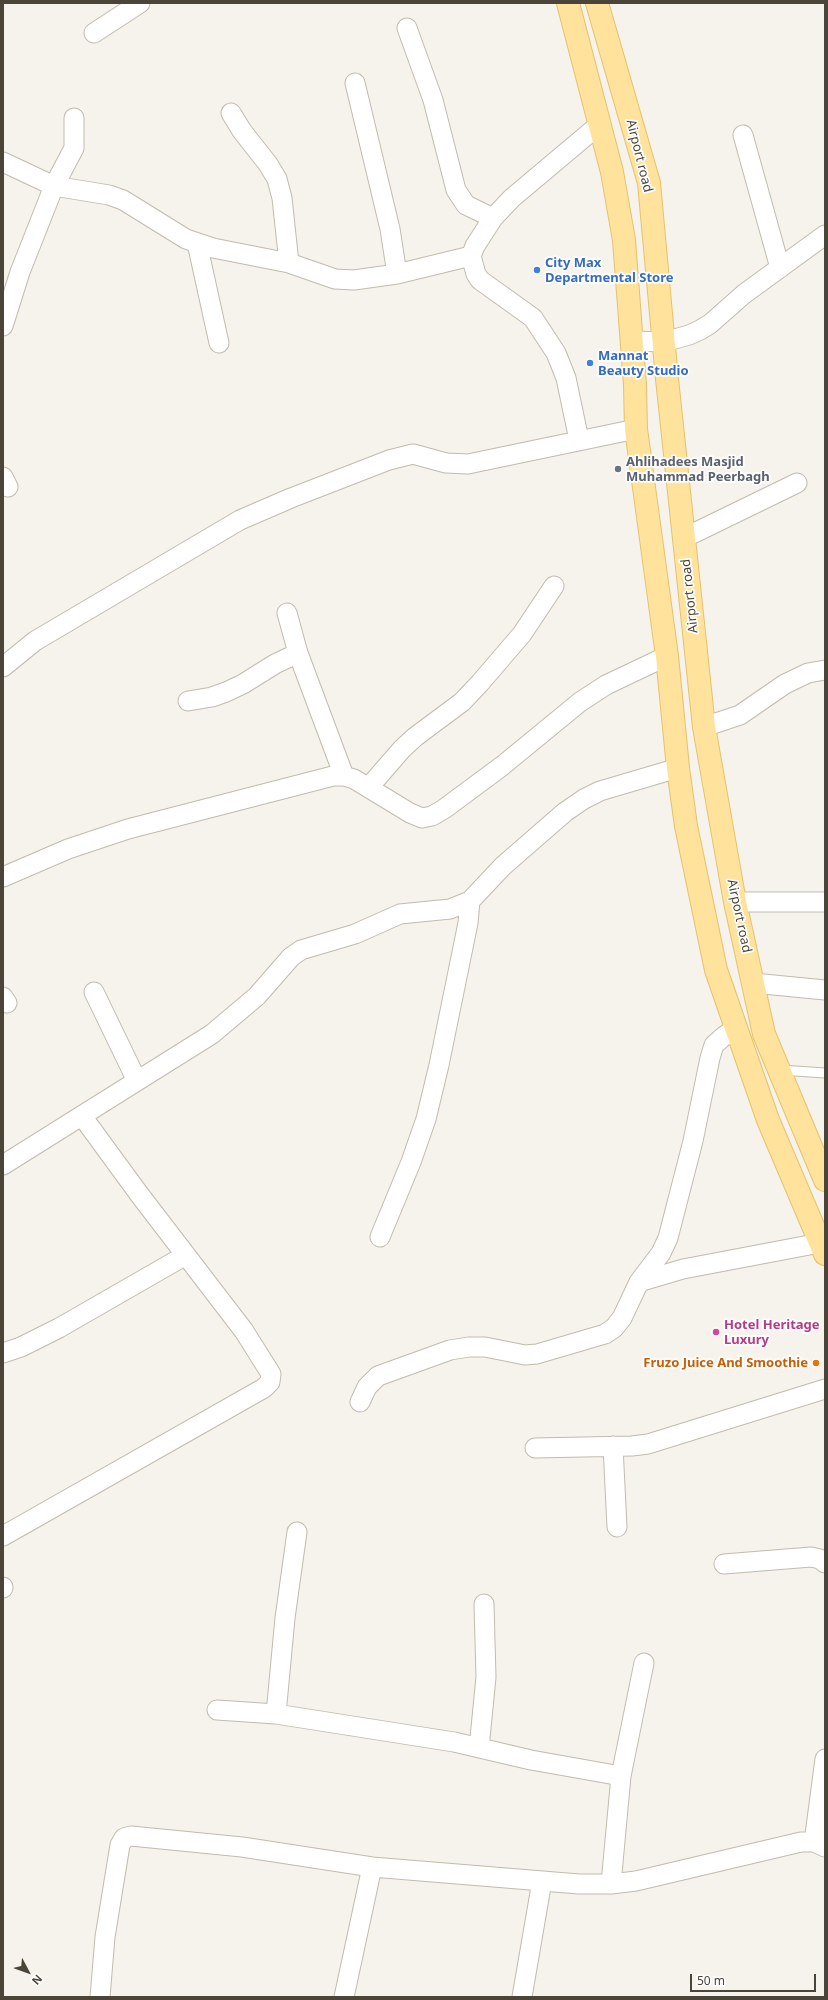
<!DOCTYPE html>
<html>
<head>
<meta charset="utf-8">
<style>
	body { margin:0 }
	#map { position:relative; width:828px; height:2000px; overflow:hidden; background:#f6f3ec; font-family:"Noto Sans",sans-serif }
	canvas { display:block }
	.frame { position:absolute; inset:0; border:4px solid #4b4439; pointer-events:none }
	.north { position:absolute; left:8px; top:1952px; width:40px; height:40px; -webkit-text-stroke:3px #fff; paint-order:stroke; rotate:131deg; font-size:11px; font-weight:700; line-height:16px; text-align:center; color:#4b4439 }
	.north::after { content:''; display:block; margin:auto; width:14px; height:18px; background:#4b4439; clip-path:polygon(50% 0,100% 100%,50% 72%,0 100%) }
	.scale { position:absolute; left:690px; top:1974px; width:126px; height:18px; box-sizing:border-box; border:2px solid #4b4439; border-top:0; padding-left:5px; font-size:12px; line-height:14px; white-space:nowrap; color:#4b4439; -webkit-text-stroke:3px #fff; paint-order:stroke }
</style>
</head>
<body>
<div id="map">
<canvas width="828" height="2000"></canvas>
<div class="frame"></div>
<div class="north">N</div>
<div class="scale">50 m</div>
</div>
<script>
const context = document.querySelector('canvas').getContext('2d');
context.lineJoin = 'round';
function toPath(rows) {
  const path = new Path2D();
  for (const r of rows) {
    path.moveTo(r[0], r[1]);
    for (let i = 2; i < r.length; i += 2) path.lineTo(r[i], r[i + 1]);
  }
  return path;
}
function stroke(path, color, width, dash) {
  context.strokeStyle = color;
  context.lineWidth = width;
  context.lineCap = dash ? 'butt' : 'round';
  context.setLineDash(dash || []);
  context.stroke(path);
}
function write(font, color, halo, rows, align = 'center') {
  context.font = font + ' "Noto Sans",sans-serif';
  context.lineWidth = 3.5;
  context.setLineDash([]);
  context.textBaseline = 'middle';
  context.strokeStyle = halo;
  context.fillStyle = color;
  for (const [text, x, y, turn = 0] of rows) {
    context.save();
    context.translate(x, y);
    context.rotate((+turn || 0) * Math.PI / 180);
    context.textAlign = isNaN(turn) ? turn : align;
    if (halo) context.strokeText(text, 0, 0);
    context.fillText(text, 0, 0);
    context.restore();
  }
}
const service = toPath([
	[781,1070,825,1073]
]);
const minor = toPath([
	[407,28,433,100,456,190,466,205,493,218],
	[94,33,140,3],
	[355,83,390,229,397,274],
	[231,113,242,131,268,164,277,179,282,198,289,263],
	[743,135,780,268],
	[3,162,54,186,109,195,123,200,186,239,213,248,289,263,335,279,354,280,397,274,471,256],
	[197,243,219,343],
	[3,326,20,272,54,186,74,148,74,118],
	[632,341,664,342,689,335,700,330,710,324,744,294,825,235],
	[579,440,566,378,556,353,533,318,480,280,476,274,471,256,475,246,493,218,512,198,600,124],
	[3,477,8,487],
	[684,538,797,483],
	[287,613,298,653,344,776],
	[3,667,35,641,240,520,291,498,389,460,413,454,446,463,468,464,636,429],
	[188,701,212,697,226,692,243,684,275,664,298,653],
	[704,727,740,715,785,684,808,673,825,670],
	[369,787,402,749,415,737,462,702,480,683,522,634,554,586],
	[3,877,68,849,128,829,333,776,344,776,354,779,410,813,422,818,432,816,444,809,502,766,580,702,606,685,667,656],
	[735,902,825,902],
	[753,983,825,990],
	[94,992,137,1081],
	[3,997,7,1003],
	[3,1165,212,1034,257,996,291,957,301,950,355,934,400,914,450,909,470,901,503,866,565,812,584,799,600,791,678,768],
	[380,1237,411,1162,426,1119,439,1065,468,923,470,901],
	[639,1282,683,1269,820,1243],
	[3,1353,21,1347,59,1328,186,1255],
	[360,1402,367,1387,378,1376,450,1350,469,1347,485,1347,525,1355,537,1354,605,1334,614,1328,622,1318,639,1282,661,1253,668,1238,693,1141,710,1058,714,1045,723,1037,736,1028],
	[613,1446,617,1527],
	[535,1448,632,1446,648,1444,825,1389],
	[3,1536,264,1388,270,1382,271,1374,244,1331,139,1194,82,1116],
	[724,1564,811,1557,820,1559,825,1563],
	[3,1587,3,1588],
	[217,1710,276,1714,454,1742,531,1760,621,1776],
	[276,1714,285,1618,297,1532],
	[479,1748,486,1677,484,1604],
	[814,1842,825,1759],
	[611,1884,621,1776,644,1663],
	[100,1997,105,1937,120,1845,124,1838,131,1836,242,1847,372,1867,579,1884,611,1884,636,1881,801,1842,814,1842,825,1847],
	[344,1997,372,1867],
	[522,1997,542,1881]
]);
const primary = toPath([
	[568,3,612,172,624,240,635,385,636,429,667,656,678,768,686,826,716,970,768,1120,825,1254],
	[597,3,649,183,667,379,704,727,735,902,764,1034,825,1180]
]);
const markers = [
	[537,270,4,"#3f7fe0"],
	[590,363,4,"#3f7fe0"],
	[618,469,4,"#6b7280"],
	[716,1332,4,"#d1479c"],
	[816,1363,4,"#e8710a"]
];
const streetNames = [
	["Airport road",639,156,76],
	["Airport road",690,596,-96],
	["Airport road",739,916,78]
];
const shopNames = [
	["City Max",545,263],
	["Departmental Store",545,278],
	["Mannat",598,356],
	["Beauty Studio",598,371]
];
const worshipNames = [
	["Ahlihadees Masjid",626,462],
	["Muhammad Peerbagh",626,477]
];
const hotelNames = [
	["Hotel Heritage",724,1325],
	["Luxury",724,1340]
];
const foodNames = [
	["Fruzo Juice And Smoothie",808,1363]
];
stroke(service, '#c2bbae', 11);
stroke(minor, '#c2bbae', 21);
stroke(primary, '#e6c16a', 24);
stroke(service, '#fff', 9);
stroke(minor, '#fff', 19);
stroke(primary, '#ffe39c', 22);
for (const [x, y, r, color] of markers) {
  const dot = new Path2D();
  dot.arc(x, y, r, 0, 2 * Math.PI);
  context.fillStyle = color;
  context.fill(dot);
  stroke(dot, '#fff', 1.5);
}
write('13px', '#4b4439', '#fff', streetNames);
write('bold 13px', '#366cbe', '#fff', shopNames, 'left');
write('bold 13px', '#5b616d', '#fff', worshipNames, 'left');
write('bold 13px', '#b23c85', '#fff', hotelNames, 'left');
write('bold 13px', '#c56008', '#fff', foodNames, 'right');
</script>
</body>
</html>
